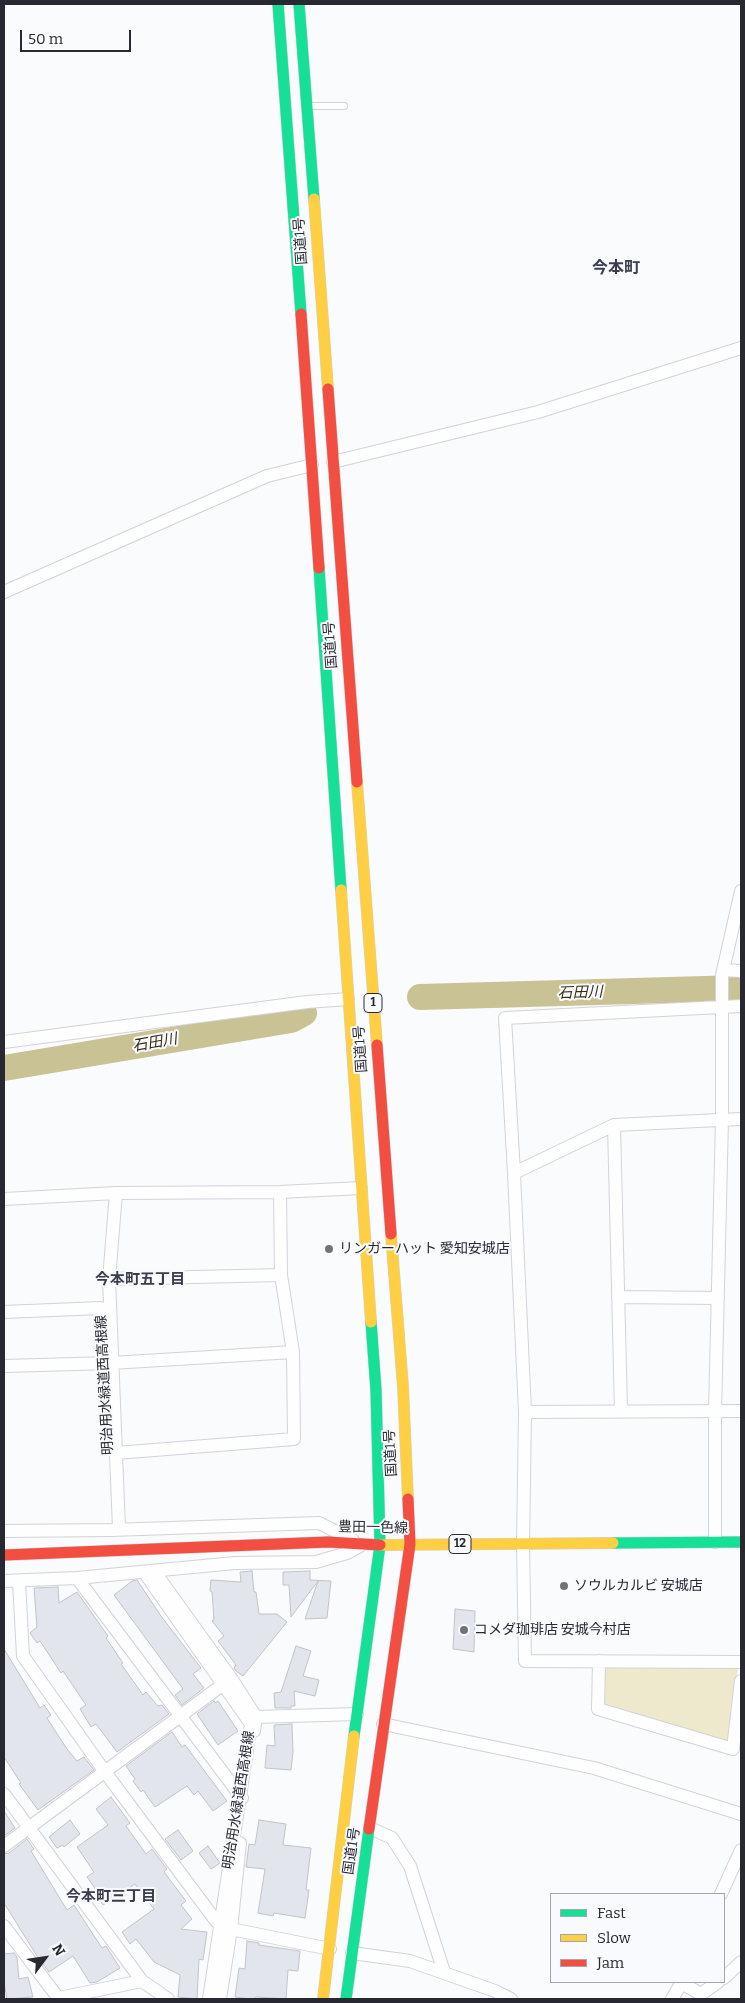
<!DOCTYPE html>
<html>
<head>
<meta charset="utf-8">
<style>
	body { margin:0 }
	#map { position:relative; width:745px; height:2003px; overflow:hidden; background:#fafbfc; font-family:Bitter,serif }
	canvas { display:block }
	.frame { position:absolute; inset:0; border:5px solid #282930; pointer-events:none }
	.legend { position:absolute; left:550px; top:1893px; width:175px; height:90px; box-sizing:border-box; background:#f9fafd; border:1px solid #a5a6ab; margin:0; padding:6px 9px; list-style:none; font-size:15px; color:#282930 }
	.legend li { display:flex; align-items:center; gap:10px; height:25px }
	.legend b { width:25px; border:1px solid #a5a6ab }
	.north { position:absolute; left:20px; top:1933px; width:50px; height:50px; -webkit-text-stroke:4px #f9fafd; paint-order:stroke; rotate:59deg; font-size:14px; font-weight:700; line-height:20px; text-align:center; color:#282930 }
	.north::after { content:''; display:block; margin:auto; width:18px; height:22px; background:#282930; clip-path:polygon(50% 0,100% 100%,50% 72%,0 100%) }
	.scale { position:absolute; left:20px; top:30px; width:111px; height:22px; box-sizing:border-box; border:2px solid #282930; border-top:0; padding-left:6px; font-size:15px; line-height:18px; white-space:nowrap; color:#282930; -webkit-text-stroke:4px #f9fafd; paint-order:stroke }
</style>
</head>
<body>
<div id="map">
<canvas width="745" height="2003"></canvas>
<div class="frame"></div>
<ul class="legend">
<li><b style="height:6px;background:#16e098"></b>Fast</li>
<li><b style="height:6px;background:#ffcf43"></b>Slow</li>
<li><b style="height:6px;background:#f24e42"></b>Jam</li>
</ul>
<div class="north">N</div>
<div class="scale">50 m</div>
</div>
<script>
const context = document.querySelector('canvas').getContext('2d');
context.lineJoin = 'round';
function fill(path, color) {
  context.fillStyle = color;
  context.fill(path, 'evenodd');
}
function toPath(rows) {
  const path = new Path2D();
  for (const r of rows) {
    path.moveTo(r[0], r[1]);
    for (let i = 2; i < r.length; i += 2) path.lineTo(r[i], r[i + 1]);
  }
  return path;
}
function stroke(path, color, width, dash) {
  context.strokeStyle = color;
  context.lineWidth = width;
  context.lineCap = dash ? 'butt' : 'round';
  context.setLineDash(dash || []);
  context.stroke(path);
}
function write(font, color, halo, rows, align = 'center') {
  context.font = font + ' Bitter,"Noto Sans JP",serif';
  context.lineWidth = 4;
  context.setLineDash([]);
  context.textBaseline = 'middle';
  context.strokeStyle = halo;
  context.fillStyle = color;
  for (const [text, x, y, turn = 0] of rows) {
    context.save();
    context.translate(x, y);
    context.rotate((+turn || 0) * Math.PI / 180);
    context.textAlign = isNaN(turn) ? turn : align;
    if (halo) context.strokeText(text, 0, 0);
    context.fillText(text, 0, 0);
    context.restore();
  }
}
const green = toPath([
	[738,1667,728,1742,603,1704,605,1668]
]);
const river = toPath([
	[420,997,741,988],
	[4,1068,291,1020,304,1013]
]);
const building = toPath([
	[252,1571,254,1592,256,1592,259,1614,277,1614,287,1622,243,1676,235,1670,234,1668,236,1665,218,1641,224,1636,212,1621,214,1620,212,1592,210,1591,211,1580,241,1582,240,1572,252,1571],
	[310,1571,310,1580,331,1581,327,1618,305,1619,318,1581,291,1617,289,1585,283,1585,283,1572,310,1571],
	[137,1580,161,1616,201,1668,193,1674,204,1688,182,1705,175,1695,183,1689,114,1595,132,1581,137,1580],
	[58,1587,59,1603,77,1592,108,1636,106,1638,123,1663,121,1664,143,1695,146,1692,158,1706,162,1705,169,1714,117,1752,96,1724,91,1727,80,1709,86,1705,63,1671,61,1673,40,1641,37,1643,30,1633,37,1627,34,1588,58,1587],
	[455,1609,475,1611,474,1652,453,1649,455,1609],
	[296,1646,311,1651,303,1676,319,1680,315,1696,294,1691,295,1706,291,1706,291,1708,275,1708,274,1693,281,1692,296,1646],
	[4,1649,40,1708,44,1705,51,1715,47,1718,67,1749,77,1761,84,1757,94,1770,38,1810,19,1784,21,1783,4,1757,4,1649],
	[214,1701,215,1703,218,1701,238,1731,218,1745,197,1714,214,1701],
	[292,1724,293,1752,291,1770,265,1768,267,1745,275,1746,274,1725,292,1724],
	[172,1732,182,1747,185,1745,227,1801,213,1811,198,1791,194,1795,187,1786,155,1807,143,1790,141,1792,133,1781,135,1779,126,1766,172,1732],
	[111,1797,130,1823,126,1826,146,1854,152,1849,167,1869,164,1872,186,1901,181,1905,192,1919,181,1929,207,1932,203,1960,199,1959,197,1999,178,1997,180,1975,154,1962,136,1939,130,1944,122,1932,154,1909,135,1884,103,1905,94,1892,96,1890,87,1877,94,1872,77,1847,108,1825,96,1809,111,1797],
	[4,1811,15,1828,4,1836,4,1811],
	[70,1820,80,1834,64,1847,63,1845,57,1848,49,1837,70,1820],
	[259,1820,286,1824,283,1845,311,1848,306,1890,309,1890,305,1918,274,1913,273,1916,258,1913,265,1869,246,1867,249,1844,255,1845,259,1820],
	[178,1830,193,1851,181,1860,165,1839,178,1830],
	[27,1839,34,1849,31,1851,67,1910,74,1905,102,1948,106,1946,120,1968,97,1982,90,1983,73,1956,49,1972,37,1956,4,1903,4,1854,9,1853,27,1839],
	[208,1846,220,1863,211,1869,199,1853,208,1846],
	[247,1941,259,1943,259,1945,300,1951,298,1971,288,1970,286,1999,256,1997,255,1999,251,1999,235,1997,239,1968,245,1969,247,1941],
	[14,1953,17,1957,19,1979,28,1977,33,1997,7,1999,4,1982,4,1954,14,1953]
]);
const lane = toPath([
	[310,106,344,106]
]);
const street = toPath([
	[333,462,538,412,741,348],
	[4,592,267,476,312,465],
	[723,970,741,971],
	[741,1006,505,1018,514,1173,525,1412,523,1544,525,1661,741,1662],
	[4,1042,307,1002,348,999],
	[614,1125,621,1411],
	[514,1173,614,1125,741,1119],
	[116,1193,109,1279,119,1529],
	[4,1199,116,1193,280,1192,361,1188],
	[109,1279,281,1275],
	[618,1297,718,1298],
	[4,1312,101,1308,102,1323],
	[4,1366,111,1363,293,1352],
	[525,1412,741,1411],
	[116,1453,294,1439,293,1352,281,1275,280,1192],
	[4,1531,111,1530,319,1523,353,1540],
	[715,1542,715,1412,722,1119,722,975,741,891],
	[154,1571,231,1678,256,1717,254,1731],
	[144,1572,251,1724,209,1999],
	[77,1578,242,1798],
	[4,1581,77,1578,235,1563,316,1562,347,1553,360,1546],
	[19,1581,23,1656,105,1772,216,1921,231,1929,330,1949],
	[599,1661,598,1709,733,1749,741,1681],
	[256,1717,357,1714],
	[383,1724,594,1768,741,1814],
	[4,1794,142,1981],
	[370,1828,392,1838,410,1866,444,1972],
	[4,1846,229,1680],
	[721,1894,741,1850],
	[4,1926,59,1999],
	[352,1953,410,1961,495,1991,511,1999],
	[724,1978,741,1962],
	[681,1983,701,1994,718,1982],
	[59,1998,142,1981,168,1999],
	[220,1999,231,1929,240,1843],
	[672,1999,682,1982]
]);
const fast = toPath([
	[278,4,301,314],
	[299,4,314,199],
	[319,568,341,890],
	[613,1543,741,1542],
	[354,1736,380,1545,376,1390,371,1322],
	[346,1999,369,1829]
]);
const slow = toPath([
	[314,199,328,389],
	[357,782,377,1045],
	[341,890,371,1322],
	[391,1234,403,1387,408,1499],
	[380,1545,613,1543],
	[323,1999,354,1736]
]);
const jam = toPath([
	[301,314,319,568],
	[328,389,357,782],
	[377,1045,391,1234],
	[4,1555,328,1542,380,1545],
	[369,1829,410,1544,408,1499]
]);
const markers = [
	[329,1249,5,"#727277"],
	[564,1586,5,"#727277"],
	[464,1630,5,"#727277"]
];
const shields = [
	[373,1003,18],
	[460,1544,22]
];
const shieldNames = [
	["1",373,1003],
	["12",460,1544]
];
const streetNames = [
	["国道1号",301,241,-94],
	["国道1号",331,645,-94],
	["国道1号",361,1049,-94],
	["明治用水緑道西高根線",105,1385,-93],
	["国道1号",391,1453,-93],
	["豊田一色線",373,1528,1],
	["明治用水緑道西高根線",239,1800,-81],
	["国道1号",352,1851,-82]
];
const poiNames = [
	["リンガーハット 愛知安城店",339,1249],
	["ソウルカルビ 安城店",574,1586],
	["コメダ珈琲店 安城今村店",474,1630]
];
const waterNames = [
	["石田川",580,993,-2],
	["石田川",155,1043,-10]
];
const neighbourhoodNames = [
	["今本町五丁目",140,1280],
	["今本町三丁目",111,1897]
];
const quarterNames = [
	["今本町",616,269]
];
fill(green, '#eee9cd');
stroke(river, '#c9c294', 26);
fill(building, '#e3e5ec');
stroke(building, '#c2c3c7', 1);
stroke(lane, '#d1d3d7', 8);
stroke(street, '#d1d3d7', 14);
stroke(fast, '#d1d3d7', 12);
stroke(slow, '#d1d3d7', 12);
stroke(jam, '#d1d3d7', 12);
stroke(lane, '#fefeff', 6);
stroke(street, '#fefeff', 12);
stroke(fast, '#16e098', 11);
stroke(slow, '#ffcf43', 11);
stroke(jam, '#f24e42', 11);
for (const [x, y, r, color] of markers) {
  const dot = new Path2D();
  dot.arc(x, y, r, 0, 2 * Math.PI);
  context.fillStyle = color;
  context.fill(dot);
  stroke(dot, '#f9fafd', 2);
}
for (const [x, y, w] of shields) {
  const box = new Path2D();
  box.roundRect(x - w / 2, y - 9.5, w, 19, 4);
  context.fillStyle = '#f9fafd';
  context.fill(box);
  stroke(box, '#282930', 1);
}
write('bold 12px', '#282930', null, shieldNames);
write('14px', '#282930', '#f9fafd', streetNames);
write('14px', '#282930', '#f9fafd', poiNames, 'left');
write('italic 15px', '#342f11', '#f9fafd', waterNames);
write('bold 15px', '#393d4c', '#f9fafd', neighbourhoodNames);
write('bold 16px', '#393d4c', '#f9fafd', quarterNames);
</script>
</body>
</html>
